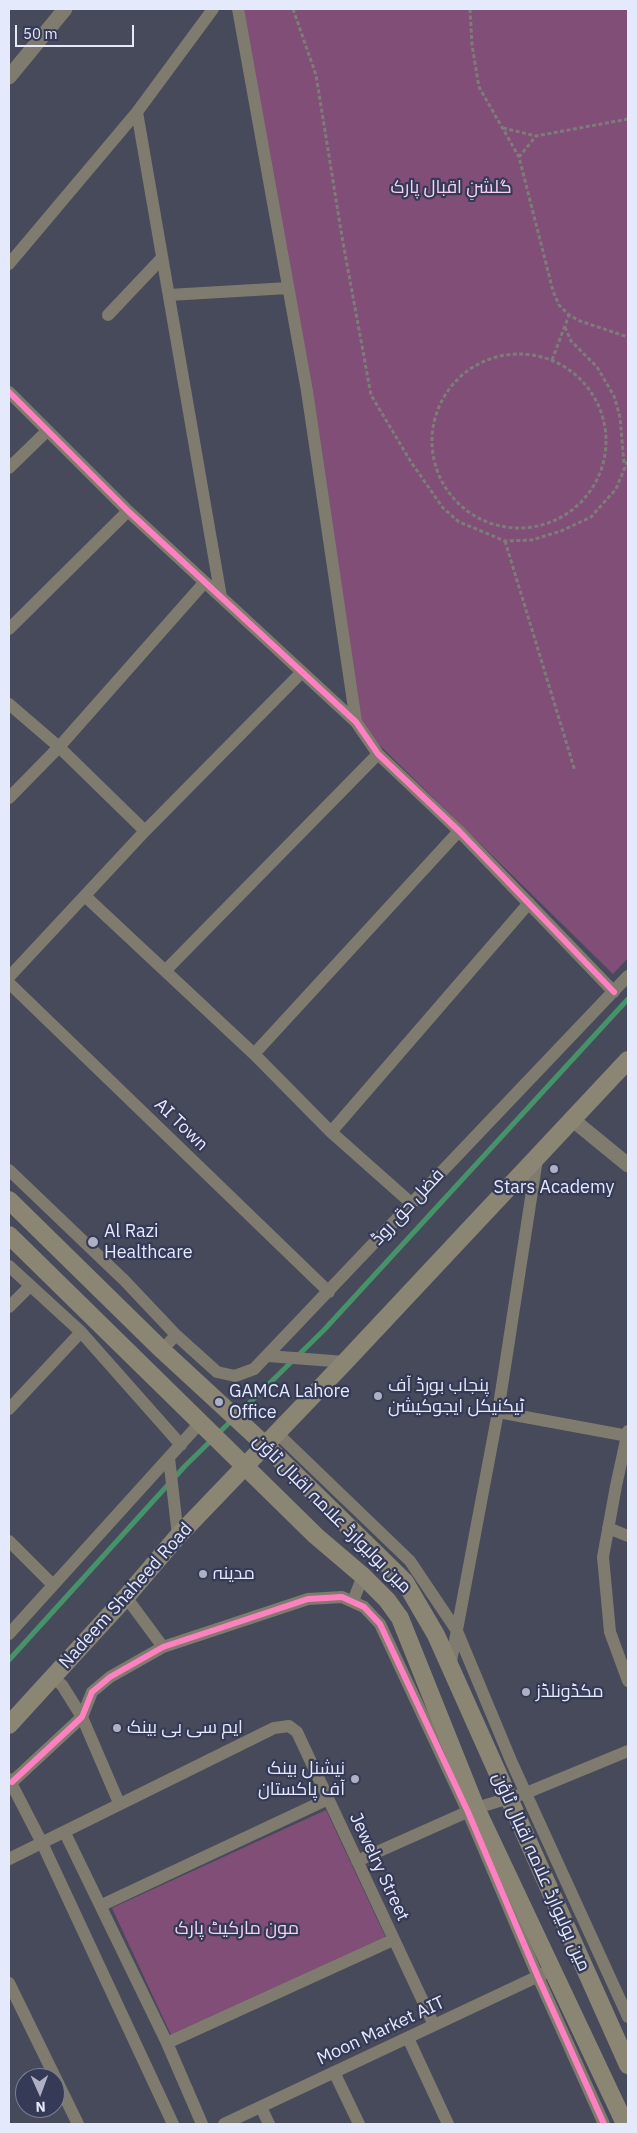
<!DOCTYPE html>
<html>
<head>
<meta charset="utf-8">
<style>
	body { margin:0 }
	#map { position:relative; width:637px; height:2133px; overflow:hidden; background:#474a5a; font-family:"IBM Plex Sans",sans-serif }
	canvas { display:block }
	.frame { position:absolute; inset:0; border:10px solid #e5e9fc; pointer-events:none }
	.north { position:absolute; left:15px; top:2068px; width:50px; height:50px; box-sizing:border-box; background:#353a57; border:1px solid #7b8099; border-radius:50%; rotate:178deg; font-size:14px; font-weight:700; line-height:20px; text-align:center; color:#e5e9fc }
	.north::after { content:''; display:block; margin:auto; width:18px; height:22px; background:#aeb1c3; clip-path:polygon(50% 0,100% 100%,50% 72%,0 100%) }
	.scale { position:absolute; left:15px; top:25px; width:119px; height:22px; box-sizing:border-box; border:2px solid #e5e9fc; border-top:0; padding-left:6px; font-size:15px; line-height:18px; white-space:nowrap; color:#e5e9fc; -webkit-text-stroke:4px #353a57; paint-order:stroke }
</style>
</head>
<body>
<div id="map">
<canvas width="637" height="2133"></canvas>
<div class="frame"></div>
<div class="north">N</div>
<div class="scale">50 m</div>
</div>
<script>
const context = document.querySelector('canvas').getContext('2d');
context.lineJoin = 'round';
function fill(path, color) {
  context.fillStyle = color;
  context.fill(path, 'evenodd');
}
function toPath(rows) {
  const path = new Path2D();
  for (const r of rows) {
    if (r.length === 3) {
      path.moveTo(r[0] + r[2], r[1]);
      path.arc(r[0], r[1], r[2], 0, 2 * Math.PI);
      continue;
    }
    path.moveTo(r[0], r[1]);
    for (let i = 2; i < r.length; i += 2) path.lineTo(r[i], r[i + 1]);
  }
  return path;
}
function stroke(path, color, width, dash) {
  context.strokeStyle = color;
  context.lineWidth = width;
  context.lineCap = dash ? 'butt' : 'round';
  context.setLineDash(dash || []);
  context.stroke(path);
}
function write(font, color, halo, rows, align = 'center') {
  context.font = font + ' "IBM Plex Sans",Cairo,sans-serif';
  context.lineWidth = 4.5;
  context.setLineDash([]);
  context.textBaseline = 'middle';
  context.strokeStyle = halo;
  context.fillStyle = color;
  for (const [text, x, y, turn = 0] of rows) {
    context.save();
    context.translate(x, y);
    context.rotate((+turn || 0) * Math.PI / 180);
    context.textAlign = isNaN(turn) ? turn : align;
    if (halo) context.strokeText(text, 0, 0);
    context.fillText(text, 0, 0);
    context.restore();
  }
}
const green = toPath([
	[240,9,628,9,628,958,613,974,356,722],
	[326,1810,386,1938,172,2037,112,1908]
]);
const stream = toPath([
	[9,1660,185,1466,324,1330,628,999]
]);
const path = toPath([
	[293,9,316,75,342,237,371,395,411,462,443,508,459,522,505,541,532,540,561,531,591,517,616,489,628,460],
	[470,9,472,45,479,87,519,157],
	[628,119,536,136,519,157,553,291,559,305,569,315,580,321,628,337],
	[503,128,536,136],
	[565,327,571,341,597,367,614,396,620,417,624,464],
	[519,441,87],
	[552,360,569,315],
	[505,541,575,771]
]);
const minor = toPath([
	[238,9,307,391,356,722],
	[137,112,221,597],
	[9,264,137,112,213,9],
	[169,295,288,288],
	[108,315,162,258],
	[9,392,128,511,356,722,378,754,459,831,614,992],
	[9,468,47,431],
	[9,629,128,511],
	[9,704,59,747,145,831],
	[9,798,59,747,204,583],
	[85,896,254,1054,331,1132,411,1203],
	[166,970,378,754],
	[9,977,145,831,301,673],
	[9,983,329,1292],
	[254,1054,459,831],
	[331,1132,529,903],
	[9,1170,125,1281,176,1335,162,1350],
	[9,1266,81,1332,181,1445],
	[9,1307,29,1287],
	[176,1335,217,1372,235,1376,254,1369,628,976],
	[268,1356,345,1362],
	[9,1409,81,1332],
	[498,1412,628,1436],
	[628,1431,616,1486,603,1557,610,1632,628,1681],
	[277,1433,410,1561,457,1631,512,1763,628,2017],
	[169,1458,178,1536],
	[608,1528,628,1536],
	[9,1541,53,1585],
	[126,1597,163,1647],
	[353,1601,363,1576],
	[9,1634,200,1423],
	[450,1667,498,1412,537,1159],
	[53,1678,62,1685,82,1717,119,1803],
	[9,1779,42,1843,173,2124],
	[12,1782,82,1717,92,1692,110,1677,163,1647,308,1599,342,1597,364,1607,380,1624,468,1812,538,1977,604,2124],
	[65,1833,167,2043,202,2124],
	[9,1859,274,1728,289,1726,297,1732,434,2025],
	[357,1861,476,1808,526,1793,628,1751],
	[102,1905,328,1799],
	[9,1983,78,2124],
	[408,2038,448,2124],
	[167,2043,393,1940],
	[334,2072,359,2124],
	[261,2107,269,2124],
	[224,2124,545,1973]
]);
const tertiary = toPath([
	[9,77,65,9],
	[573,1120,628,1165]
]);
const secondary = toPath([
	[9,1200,162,1350,265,1445,405,1582,436,1635,628,2065],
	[9,1235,316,1536,363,1576,387,1600,400,1618,476,1808,625,2124],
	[9,1725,126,1597,178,1536,345,1362,628,1060]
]);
const cycleway = toPath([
	[9,392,128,511,356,722,378,754,459,831,614,992],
	[12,1782,82,1717,92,1692,110,1677,163,1647,308,1599,342,1597,364,1607,380,1624,468,1812,538,1977,604,2124]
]);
const markers = [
	[554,1169,5,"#aeb1c3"],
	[93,1242,6,"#aeb1c3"],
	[378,1396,5,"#aeb1c3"],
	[219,1402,5,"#aeb1c3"],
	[203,1574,5,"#aeb1c3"],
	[526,1692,5,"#aeb1c3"],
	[117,1728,5,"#aeb1c3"],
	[355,1779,5,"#aeb1c3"]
];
const parkNames = [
	["گلشنِ اقبال پارک",451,188],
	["مون مارکیٹ پارک",237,1929]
];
const streetNames = [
	["AI Town",181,1125,44],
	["فضل حق روڈ",408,1207,-47],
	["مین بولیوارڈ علامہ اقبال ٹاؤن",332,1514,45],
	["Nadeem Shaheed Road",126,1596,-48],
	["Jewelry Street",379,1867,65],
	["مین بولیوارڈ علامہ اقبال ٹاؤن",541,1872,66],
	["Moon Market AIT",381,2031,-25]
];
const poiNames = [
	["Stars Academy",554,1188,"center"],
	["Al Razi",104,1232],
	["Healthcare",104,1253],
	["پنجاب بورڈ آف",388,1386],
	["ٹیکنیکل ایجوکیشن",388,1407],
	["GAMCA Lahore",229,1392],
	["Office",229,1413],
	["مدینہ",213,1574],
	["مکڈونلڈز",536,1692],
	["ایم سی بی بینک",127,1728],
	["نیشنل بینک",345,1769,"right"],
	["آف پاکستان",345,1790,"right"]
];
fill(green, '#804e77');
stroke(stream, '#469269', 5);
stroke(path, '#7e7c78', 3, [4, 2.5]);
stroke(minor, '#7f7b6e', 12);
stroke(tertiary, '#7f7b6e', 15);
stroke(secondary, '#8b8674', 18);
stroke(cycleway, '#ff80c0', 6);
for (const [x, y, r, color] of markers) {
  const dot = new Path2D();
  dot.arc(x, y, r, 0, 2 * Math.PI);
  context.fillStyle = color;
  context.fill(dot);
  stroke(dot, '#353a57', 2);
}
write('18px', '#f8d1ed', '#353a57', parkNames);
write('18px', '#e5e9fc', '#353a57', streetNames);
write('18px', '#e5e9fc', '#353a57', poiNames, 'left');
</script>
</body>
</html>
